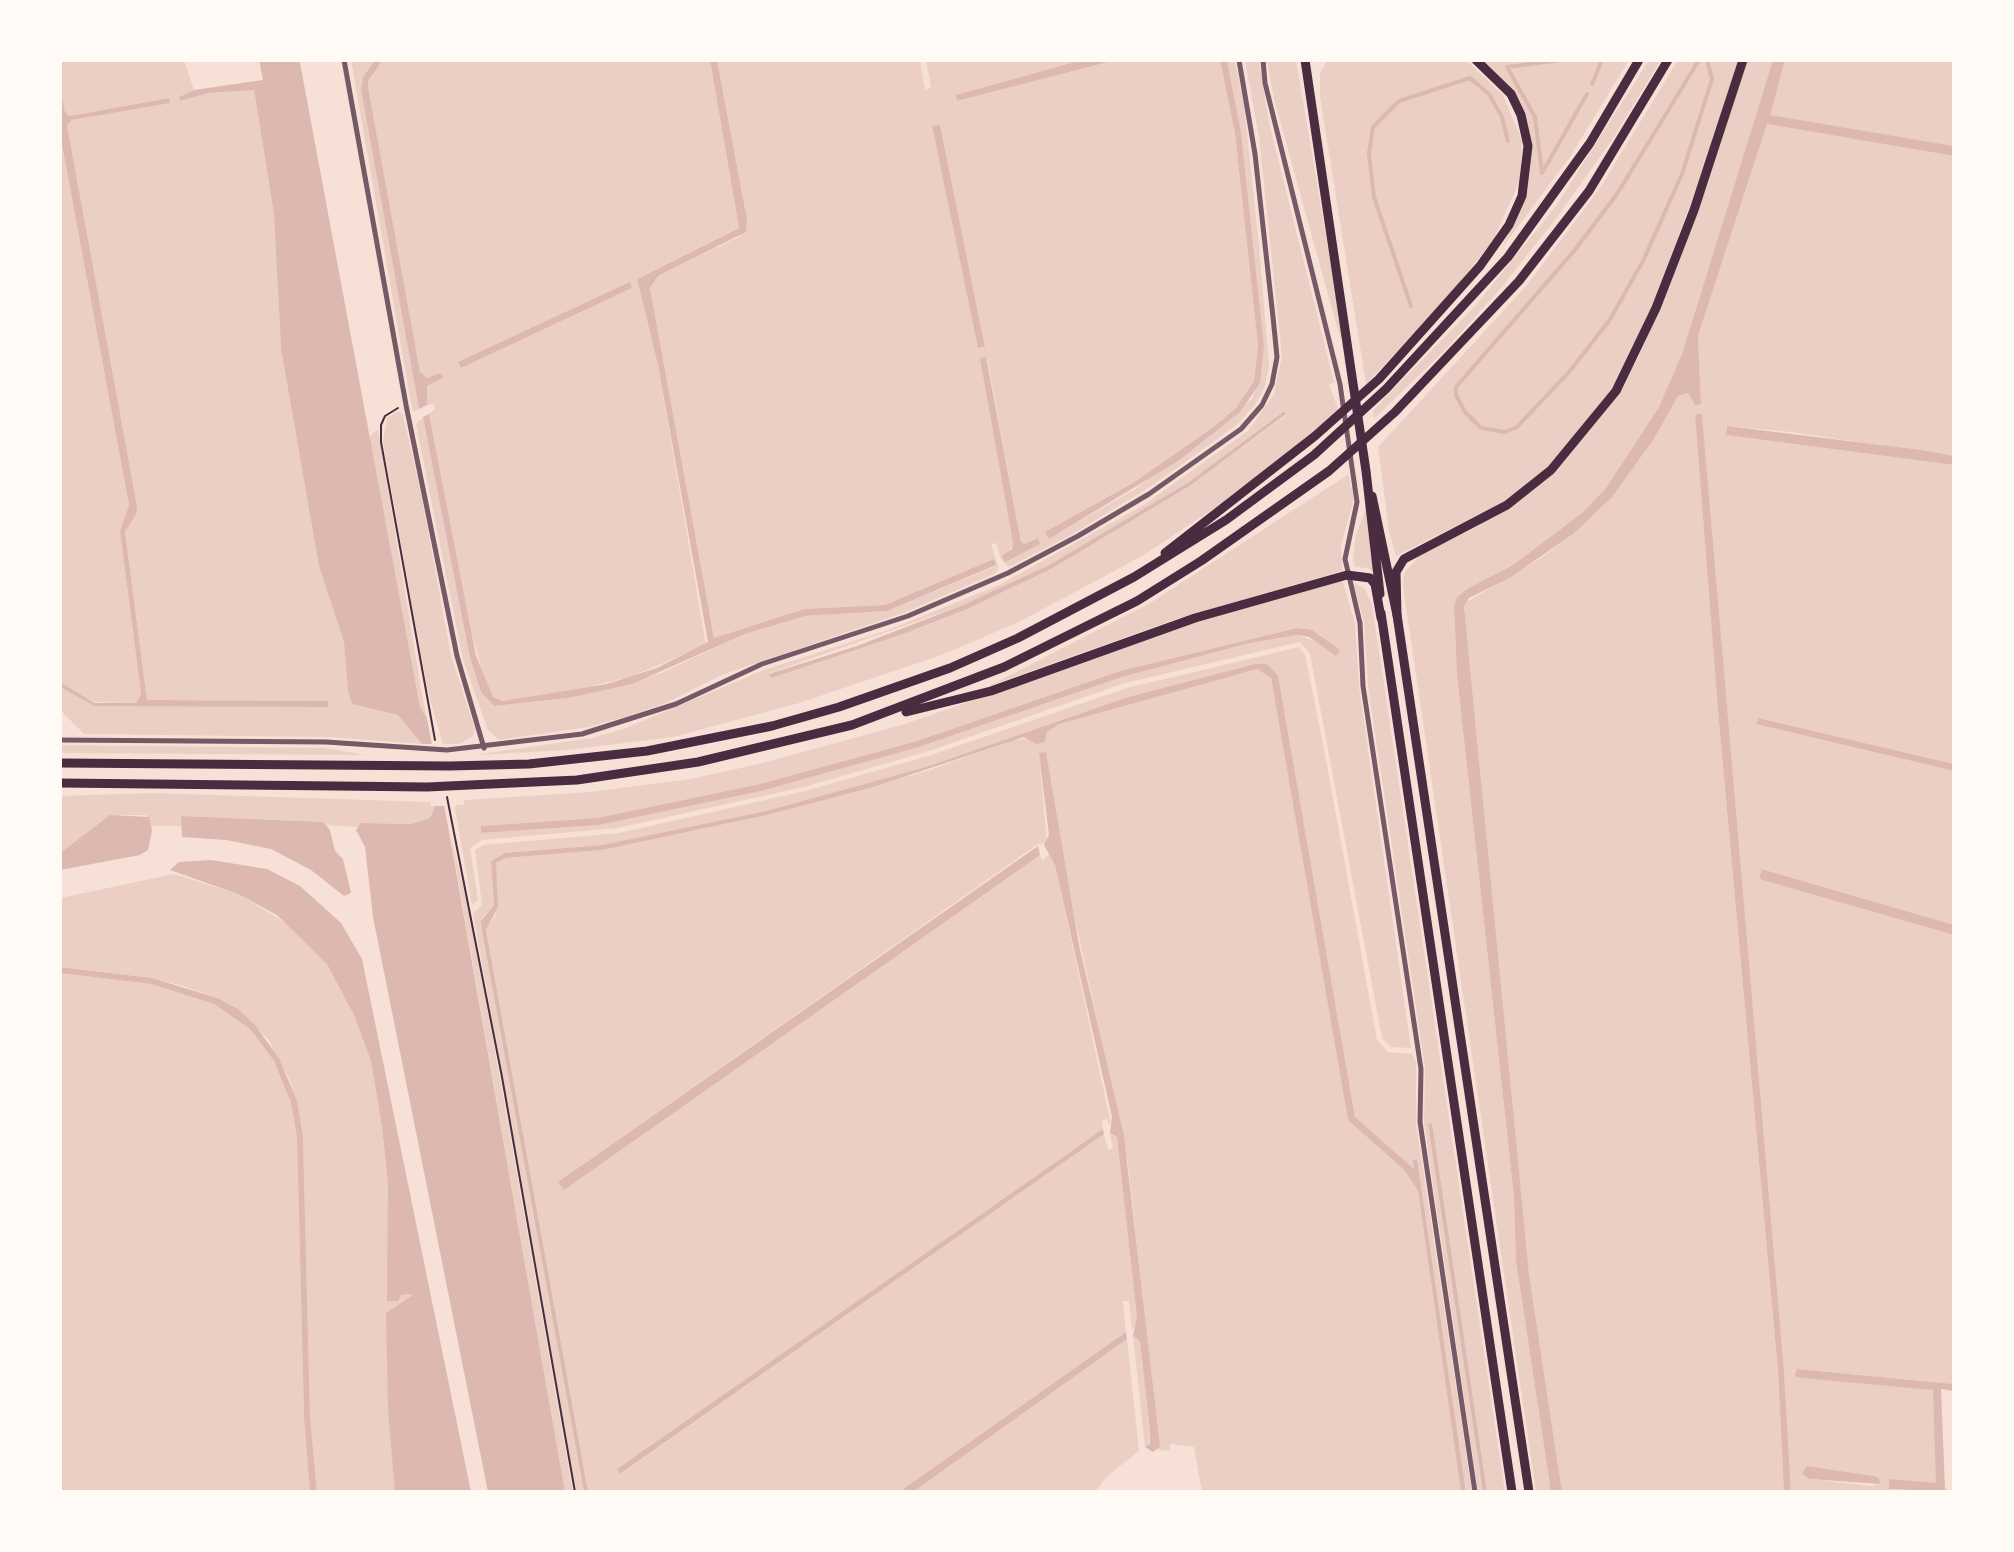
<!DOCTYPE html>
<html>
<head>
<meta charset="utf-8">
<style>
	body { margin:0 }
	#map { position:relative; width:2014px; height:1552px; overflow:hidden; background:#f7e1d7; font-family:"Fira Sans",sans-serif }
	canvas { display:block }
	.frame { position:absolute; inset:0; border:62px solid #fffaf5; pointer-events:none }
</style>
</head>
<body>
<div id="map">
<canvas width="2014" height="1552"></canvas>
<div class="frame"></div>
</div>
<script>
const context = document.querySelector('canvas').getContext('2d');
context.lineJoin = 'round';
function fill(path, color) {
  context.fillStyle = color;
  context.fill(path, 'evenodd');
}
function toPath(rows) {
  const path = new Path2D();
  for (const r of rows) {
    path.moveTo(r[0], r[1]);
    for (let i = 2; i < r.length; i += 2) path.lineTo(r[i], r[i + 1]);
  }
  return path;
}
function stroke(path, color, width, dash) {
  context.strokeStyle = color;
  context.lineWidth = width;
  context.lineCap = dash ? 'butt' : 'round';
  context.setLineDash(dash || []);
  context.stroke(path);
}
const green = toPath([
	[60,60,184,60,194,90,183,95,180,101,209,93,254,90,274,214,281,349,319,566,344,642,348,691,352,704,398,715,423,744,329,737,84,734,60,710,60,687,94,706,328,706,327,701,147,700,125,532,137,506,67,125,72,120,170,102,169,98,69,116,65,112,60,87],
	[351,60,375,60,363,77,361,90,419,409,416,411,413,411,409,392],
	[383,60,710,60,739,228,637,279,658,365,706,645,630,677,567,692,503,701,493,697,487,689,471,631,429,414,435,409,433,404,427,405,424,393,427,386,442,378,424,377,420,373,368,87,368,81],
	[630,283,632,288,461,368,459,363],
	[717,60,920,60,925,90,931,88,926,60,1082,60,956,95,957,101,1116,60,1220,60,1235,133,1258,346,1254,381,1236,408,1215,426,1133,483,1046,532,1049,539,1137,488,1253,398,1264,345,1241,132,1227,60,1235,60,1244,105,1259,245,1269,365,1265,386,1255,405,1237,425,1153,485,1071,535,1009,567,1001,559,996,543,991,544,998,567,996,573,906,612,724,674,666,703,628,716,588,727,499,740,488,730,463,660,416,424,423,417,470,658,481,692,494,706,568,698,659,674,745,634,805,616,887,611,996,566,993,560,885,605,804,609,714,638,650,288,658,276,741,236,747,218],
	[940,125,985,346,982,347,978,347,932,126],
	[981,358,987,358,1021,542,1025,544,1037,538,1005,561,1013,543],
	[1245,60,1259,60,1269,123,1334,382,1329,385,1339,411,1231,497,1144,555,1019,622,942,655,796,704,673,737,568,750,474,755,592,738,626,728,764,670,891,629,999,585,1142,506,1248,431,1274,394,1282,356,1259,137],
	[1283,411,1286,415,1191,485,1053,568,965,610,903,634,770,677,770,673,963,605,1051,564,1189,482],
	[1267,60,1296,60,1343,336,1340,338,1274,99],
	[1327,60,1466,60,1503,95,1522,141,1520,180,1494,239,1446,300,1366,384,1320,97,1320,74],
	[1482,60,1629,60,1570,157,1502,248,1527,192,1532,144,1510,88],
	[1649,60,1661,60,1612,140,1561,212,1502,287,1446,349,1374,419,1373,411,1385,398,1475,306,1556,206],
	[1678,60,1738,60,1700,178,1652,306,1613,388,1548,468,1504,502,1396,556,1389,531,1378,447,1527,285,1600,188],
	[1747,60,1773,60,1682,354,1659,407,1606,488,1582,513,1513,565,1467,589,1457,597,1454,606,1457,675,1514,1197,1516,1261,1551,1492,1536,1492,1403,586,1404,573,1421,554,1475,528,1552,472,1619,393,1640,354,1672,278,1710,177],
	[1785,60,1954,60,1954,146,1769,115],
	[1767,124,1954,156,1954,456,1791,432,1727,426,1726,435,1954,465,1954,764,1758,718,1756,724,1954,771,1954,925,1763,869,1759,879,1954,935,1954,1384,1796,1369,1793,1372,1934,1390,1938,1479,1936,1484,1929,1485,1889,1479,1889,1489,1905,1492,1791,1492,1784,1371,1702,415,1695,415,1718,710,1778,1371,1784,1492,1562,1492,1529,1274,1463,620,1465,603,1541,558,1573,534,1678,396,1688,393,1701,403,1698,336],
	[1807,1466,1874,1476,1879,1478,1880,1484,1871,1486,1810,1479],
	[60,134,129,505,120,531,141,694,136,703,89,702,60,682],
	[399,411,403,415,422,498,451,656,475,729,472,737,459,744,443,744,428,692,414,617,383,442,387,418],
	[378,429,422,694,427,719,420,707,369,437],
	[1349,474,1351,489,1354,487,1353,502,1341,546,1342,571,1176,619,989,686,1150,603],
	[1367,505,1376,574,1368,568,1355,567,1353,559,1356,535],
	[1338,581,1343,582,1355,624,1359,687,1411,1048,1390,1047,1382,1038,1310,654,1300,642,1125,683,929,751,804,787,618,828,482,840,470,848,478,900,472,905,455,809,456,805,464,805,464,800,590,792,690,779,759,764,905,724,1197,622],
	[1297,628,1321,635,1318,642,1297,635,1250,643,1122,677,919,747,761,791,599,825,481,833,481,826,597,818,760,784,917,741,1120,671],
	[1353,582,1365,589,1372,604,1505,1492,1487,1492,1432,1123,1428,1124,1483,1492,1478,1492,1424,1122,1425,1068,1368,686,1364,622],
	[1299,647,1305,655,1322,738,1377,1040,1388,1052,1412,1054,1416,1062,1416,1123,1472,1492,1466,1492,1417,1160,1414,1170,1355,1117,1278,675,1267,664,1255,664,1128,697,926,767,766,811,602,845,505,853,491,861,494,905,483,917,482,931,584,1492,576,1492,473,913,482,905,475,850,483,845,619,833,805,791,931,755,1127,688],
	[1257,669,1271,678,1348,1120,1404,1170,1418,1191,1461,1492,1202,1492,1194,1447,1170,1444,1170,1451,1159,1450,1128,1163,1039,753,1047,843,1038,844,558,1182,1040,855,1042,861,1049,854,1055,865,1111,1124,1109,1125,1107,1119,1102,1120,1103,1129,617,1469,621,1474,1104,1134,1108,1150,1113,1148,1110,1134,1117,1137,1137,1317,1135,1327,1132,1330,1129,1301,1123,1301,1126,1332,899,1492,588,1492,486,930,496,914,496,863,505,858,602,850,767,815,927,771,1013,740,1045,737,1050,727,1129,702],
	[60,745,326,748,366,755,60,753],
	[152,793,430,802,435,806,430,818,411,824,361,823,358,827,326,825,323,822,182,816,182,826,151,826,146,815,110,815,60,853,60,796],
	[449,828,470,915,503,1095,573,1492,565,1492],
	[174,874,238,894,291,926,327,964,347,997,362,1035,371,1061,382,1127,400,1295,414,1294,393,1308,387,1368,395,1492,317,1492,310,1417,303,1136,290,1080,268,1039,217,998,183,986,152,978,60,967,60,898],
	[60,973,151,984,214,1004,250,1029,274,1061,291,1103,297,1137,304,1417,310,1492,60,1492],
	[1133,1336,1140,1341,1150,1430,1149,1444,1145,1447],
	[1127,1339,1139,1451,1106,1477,1095,1492,913,1492]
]);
const water = toPath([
	[259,60,299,60,301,68,420,707,427,719,448,826,565,1492,488,1492,373,917,365,847,356,830,361,823,411,824,430,818,435,806,422,744,398,715,352,704,348,691,344,642,319,566,281,349,274,214,254,90,209,93,180,101,179,97,194,90,263,80],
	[375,60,383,60,368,81,368,87,420,372,427,378,441,373,443,378,427,386,427,405,419,409,361,90,363,77],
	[710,60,717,60,747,219,746,232,658,276,650,288,714,638,804,609,885,605,994,559,996,565,887,611,805,616,745,634,632,684,568,698,494,706,481,692,470,658,423,417,429,414,476,656,493,697,503,701,607,684,657,668,708,642,658,365,637,279,739,228],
	[1082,60,1116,60,957,101,956,95],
	[1220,60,1227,60,1241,132,1264,345,1260,383,1240,412,1178,461,1049,539,1045,532,1133,483,1215,426,1236,408,1254,381,1258,346,1235,133],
	[1773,60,1785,60,1770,115,1954,146,1954,156,1767,124,1698,336,1701,404,1695,405,1688,393,1678,396,1653,440,1612,497,1573,534,1511,577,1469,598,1464,607,1529,1274,1562,1492,1551,1492,1516,1261,1514,1197,1457,675,1454,606,1457,597,1467,589,1513,565,1582,513,1606,488,1659,407,1682,354],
	[60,87,65,112,69,116,169,98,170,103,72,120,67,125,137,506,136,514,125,532,147,700,328,701,328,707,94,706,60,687,60,682,94,703,136,703,141,694,120,531,129,505,60,134],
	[940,125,985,347,982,347,978,348,932,126],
	[630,282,632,288,461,368,458,362],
	[986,357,1021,542,1025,544,1038,538,1040,544,1005,562,1002,556,1012,549,1013,543,980,358],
	[1284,411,1286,414,1191,485,1053,568,965,610,903,634,771,678,769,674,857,646,963,605,1051,564,1189,482],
	[1702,414,1784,1371,1791,1492,1784,1492,1778,1371,1718,710,1695,415],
	[1727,426,1921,450,1954,456,1954,465,1726,435],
	[1297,628,1312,630,1340,650,1336,656,1309,637,1297,635,1250,643,1122,677,919,747,761,791,599,825,481,833,481,826,597,818,760,784,917,741,1120,671],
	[1255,664,1267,664,1278,675,1355,1117,1414,1169,1413,1160,1417,1159,1466,1492,1461,1492,1418,1191,1404,1170,1348,1120,1271,678,1257,669,1059,724,1047,732,1045,742,1037,744,1024,737,873,787,767,815,602,850,505,858,496,863,498,907,486,930,588,1492,584,1492,482,931,481,921,494,905,491,861,505,853,602,845,766,811,926,767,1128,697],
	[1758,718,1954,764,1954,771,1756,724],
	[1046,752,1079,945,1124,1136,1160,1447,1153,1452,1145,1447,1150,1444,1150,1430,1140,1341,1133,1336,1137,1317,1117,1137,1110,1133,1112,1117,1055,865,1044,845,1049,835,1039,753],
	[110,815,149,817,152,831,148,850,140,855,60,870,60,853],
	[181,816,323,822,330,830,335,851,343,859,351,893,344,896,311,870,271,849,226,840,182,837],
	[1038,846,1040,855,564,1190,558,1182],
	[211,860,267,869,300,886,341,923,362,959,471,1492,395,1492,388,1409,386,1313,414,1294,401,1295,398,1301,387,1301,388,1184,382,1127,371,1061,354,1015,327,964,277,915,238,894,170,870,179,862],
	[1762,869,1954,925,1954,935,1759,879],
	[60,967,152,978,217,998,238,1009,254,1024,279,1058,297,1101,303,1136,310,1417,317,1492,310,1492,304,1417,297,1137,291,1103,274,1061,250,1029,214,1004,151,984,60,973],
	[1432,1123,1487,1492,1483,1492,1428,1124],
	[1103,1129,1104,1134,620,1474,617,1469],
	[1126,1332,1127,1339,913,1492,899,1492],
	[1796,1369,1954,1384,1954,1391,1941,1389,1945,1489,1954,1492,1889,1489,1889,1479,1936,1483,1933,1390,1802,1378,1795,1376],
	[1807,1466,1874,1476,1879,1478,1880,1484,1810,1479,1802,1474]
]);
const pier = toPath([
	[418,744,436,744,448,806,431,806]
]);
const stream = toPath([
	[1699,60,1617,194,1574,251,1456,387,1456,395,1465,412,1481,428,1505,432,1517,427,1569,372,1609,321,1643,261,1682,174,1712,79,1707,60],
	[1507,67,1535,117,1542,173,1587,94],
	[1507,67,1562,60],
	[1592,84,1602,60],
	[1411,306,1374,197,1369,153,1373,127,1399,101,1470,78,1489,94,1502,117,1508,141]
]);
const path = toPath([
	[398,408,385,416,381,425,381,442,435,740],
	[447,797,502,1077,575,1492]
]);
const minor = toPath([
	[344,60,406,405,457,656,484,748],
	[1263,60,1265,83,1340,384,1357,502,1345,559,1360,623,1363,686,1421,1069,1420,1122,1475,1492],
	[60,740,326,742,447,750,582,734,676,704,762,664,908,616,1008,573,1078,536,1149,494,1241,429,1262,405,1272,384,1277,357,1273,317,1255,154,1239,60]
]);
const primary = toPath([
	[1305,60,1366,471,1380,594],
	[1372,496,1397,615,1529,1492],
	[1381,613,1512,1492]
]);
const trunk = toPath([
	[1165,553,1315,436,1379,379,1480,266,1509,225,1522,196,1528,146,1521,115,1511,94,1476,60],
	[1397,615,1396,572,1404,559,1507,505,1551,470,1616,391,1656,308,1694,210,1743,60],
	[906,712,991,691,1195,618,1347,575,1370,578,1375,584,1381,618],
	[60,763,450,766,529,764,647,751,772,726,839,707,950,668,1018,638,1134,577,1226,520,1314,455,1386,389,1508,257,1590,143,1639,60],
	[60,783,427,787,577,780,698,762,852,725,1004,667,1137,601,1201,561,1329,471,1395,412,1519,281,1589,191,1668,60]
]);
fill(green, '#ebcfc5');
fill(water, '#dcb8b0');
fill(pier, '#f7e1d7');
stroke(stream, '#dcb8b0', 4);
stroke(path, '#4a2c40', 2);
stroke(minor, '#755966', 5);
stroke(primary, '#4a2c40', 9);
stroke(trunk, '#4a2c40', 9);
</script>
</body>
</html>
